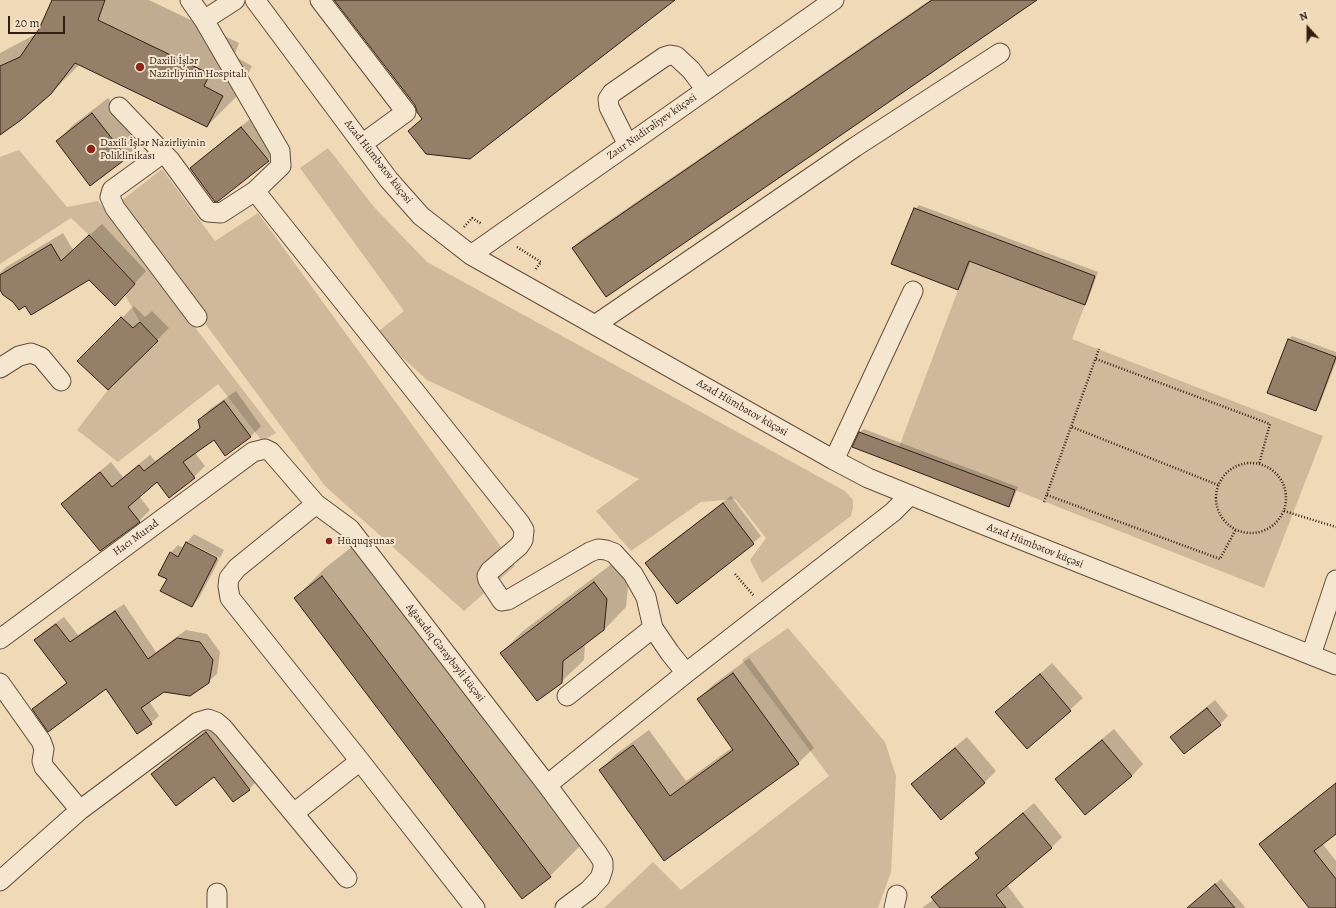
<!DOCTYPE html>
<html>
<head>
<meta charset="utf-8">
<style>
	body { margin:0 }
	#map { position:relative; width:1336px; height:908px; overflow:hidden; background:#f0d9b6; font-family:Alegreya,serif }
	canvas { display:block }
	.north { position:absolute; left:1288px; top:8px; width:40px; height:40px; -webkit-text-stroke:3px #f5e6d0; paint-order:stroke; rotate:339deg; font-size:11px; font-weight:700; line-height:16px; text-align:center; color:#321e14 }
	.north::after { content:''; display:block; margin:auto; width:14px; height:18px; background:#321e14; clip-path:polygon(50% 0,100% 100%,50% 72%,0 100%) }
	.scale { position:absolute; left:8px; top:16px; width:57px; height:18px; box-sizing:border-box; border:2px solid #321e14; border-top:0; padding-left:5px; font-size:12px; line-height:14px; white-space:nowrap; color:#321e14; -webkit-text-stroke:3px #f5e6d0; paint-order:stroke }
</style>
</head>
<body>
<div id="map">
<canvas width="1336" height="908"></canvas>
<div class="north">N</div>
<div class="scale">20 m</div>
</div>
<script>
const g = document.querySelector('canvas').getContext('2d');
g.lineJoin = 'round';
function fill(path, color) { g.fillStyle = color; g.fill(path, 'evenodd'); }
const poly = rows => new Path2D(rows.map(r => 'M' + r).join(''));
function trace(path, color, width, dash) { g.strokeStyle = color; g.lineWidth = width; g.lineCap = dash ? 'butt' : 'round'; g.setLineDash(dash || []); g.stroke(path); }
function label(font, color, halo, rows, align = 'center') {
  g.font = font + ' Alegreya,serif'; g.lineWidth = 4; g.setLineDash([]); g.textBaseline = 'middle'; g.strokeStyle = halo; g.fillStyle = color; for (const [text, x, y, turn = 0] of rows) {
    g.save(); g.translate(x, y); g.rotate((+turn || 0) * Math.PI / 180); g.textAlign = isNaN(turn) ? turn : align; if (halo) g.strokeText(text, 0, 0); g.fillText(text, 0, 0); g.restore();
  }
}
fill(poly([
	[328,148,374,207,427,262,845,491,853,500,853,508,851,516,762,583,750,560,766,538,735,499,701,502,631,551,596,511,639,479,427,380,376,333,404,311,300,168],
	[19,150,67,207,98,201,276,433,262,441,218,384,118,462,77,430,108,390,158,340,140,322,125,295,135,284,89,235,71,218,0,264,0,157],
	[162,169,215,241,258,213,515,566,464,611,325,486,117,204],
	[969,261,1085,305,1072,339,1323,436,1264,588,1015,490,899,447],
	[788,628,885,742,896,776,891,872,878,908,604,908,653,862,681,890,829,776,742,660]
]), '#d0b99a');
fill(poly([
	[53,0,149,0,239,43,234,56,252,66,237,96,207,126,80,64,51,93,0,133,0,53,38,33],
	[930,0,1036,0,573,248,581,240],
	[108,98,142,142,126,157,57,141,73,125],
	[254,116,280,148,268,160,217,201,191,168,203,157],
	[919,205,1098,272,1088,300,1085,304,971,261,961,285,958,288,915,209],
	[102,224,146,271,115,305,90,278,26,305,14,301,0,288,0,273,6,267,63,233,73,250],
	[134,306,145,317,152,311,169,328,108,389,78,361],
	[1292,336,1336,352,1336,362,1319,406,1315,410,1288,340],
	[236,391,261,426,250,437,214,439,195,453,205,466,194,477,170,496,158,481,139,496,150,510,139,521,100,550,63,504,73,493,111,462,123,477,150,455,155,461,201,427,199,420,210,409],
	[864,429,1018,487,1012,502,1009,506,860,432],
	[731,496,761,536,753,543,646,563,654,555],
	[194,534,224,550,220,558,188,542,188,544,219,560,199,598,192,606,168,579,170,553,178,545,184,548,187,542],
	[353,546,580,846,550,876,295,598,325,568],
	[617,560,629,577,626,607,604,630,585,644,584,660,561,682,501,653,523,631],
	[124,604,156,652,186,630,207,634,220,652,217,674,208,682,164,691,149,701,159,716,151,723,106,687,33,709,41,702,67,682,36,640,43,632,64,617,78,635],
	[749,658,814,748,798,763,665,859,600,770,616,754,649,730,686,781,733,747,698,699,714,684],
	[1052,663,1083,698,1027,748,997,712],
	[1215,700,1228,716,1220,724,1172,737,1179,729],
	[218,721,261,777,249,789,214,776,152,774,164,762],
	[1114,729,1143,764,1132,776,1057,779,1068,767],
	[967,737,996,771,984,783,913,784,924,773],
	[1336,783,1336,832,1322,843,1336,861,1336,908,1311,908,1260,844,1268,836],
	[1034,803,1062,837,1052,847,1007,885,1024,908,922,908,934,899,932,897,943,886,980,857,976,853,987,843],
	[1221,879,1245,907,1244,908,1187,908]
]), '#0003');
const building = poly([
	[52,0,105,0,98,20,210,74,204,86,223,96,207,127,75,63,51,94,21,120,0,135,0,66,20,57,39,29,52,0],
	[334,0,675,0,470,159,426,154,408,131,422,119,417,112,415,105,334,0],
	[932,0,1037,0,606,297,572,248,932,0],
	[92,113,127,158,90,186,56,141,92,113],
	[241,127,269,161,217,202,215,202,190,168,241,127],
	[914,208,1095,276,1085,305,969,261,958,290,891,264,914,208],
	[89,235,135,284,115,306,89,280,31,315,25,306,19,310,13,302,3,295,0,290,0,275,51,244,61,261,89,235],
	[121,317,133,328,140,322,158,341,108,390,77,361,121,317],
	[1288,339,1336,357,1316,411,1267,393,1288,339],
	[224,401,251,437,225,456,214,440,183,462,195,478,169,498,157,482,128,507,140,522,100,551,61,504,100,472,112,487,139,465,144,471,200,428,198,420,224,401],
	[859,432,1015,490,1009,507,852,447,859,432],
	[723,503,754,544,677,604,645,563,723,503],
	[186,542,217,558,192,607,160,591,167,579,158,575,170,552,178,557,186,542],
	[322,576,551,877,522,899,294,598,322,576],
	[594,582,607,599,604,630,563,661,562,683,537,701,500,653,594,582],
	[115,611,148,659,177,638,200,642,213,660,209,683,190,696,164,692,141,708,152,724,137,734,106,689,48,732,32,709,67,683,34,640,56,624,70,642,115,611],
	[733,673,799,764,664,861,599,770,633,745,670,796,733,750,697,699,733,673],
	[1040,674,1071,711,1027,749,995,712,1040,674],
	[1207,708,1221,725,1184,754,1170,737,1207,708],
	[206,732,250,790,233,802,214,777,176,806,151,774,206,732],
	[1102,740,1132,776,1085,815,1055,779,1102,740],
	[955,748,985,783,941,820,911,784,955,748],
	[1336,783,1336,834,1314,851,1336,879,1336,908,1309,908,1259,844,1336,783],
	[1023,813,1052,848,996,895,1006,908,940,908,931,897,979,858,975,853,1023,813],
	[1215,884,1235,908,1187,908,1215,884]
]);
fill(building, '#957f68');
trace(building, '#321e14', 1);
const minor = poly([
	[190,0,204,20,280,151,281,166,255,191,221,213,208,212,170,160,163,153,112,190,110,197,115,208,197,317],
	[255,0,389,180,421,216,471,255,834,460,868,478,979,523,1336,665],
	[320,0,406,112,362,144],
	[204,20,235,0],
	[119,107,163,153],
	[628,145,609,107,608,99,612,93,664,57,670,55,676,56,691,70,706,90],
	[255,191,520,523,524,530,523,540,519,546,490,571,487,576,488,580,502,601,508,600,590,552,598,549,606,550,614,553,633,574,646,597,653,628,670,653,686,673],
	[471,255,834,0],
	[595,325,855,147,1000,53],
	[0,368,19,356,31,353,41,357,61,381],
	[834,460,913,291],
	[316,504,237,568,229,578,228,586,230,598,360,761,475,908],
	[0,639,253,452,265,449,271,452,316,504,350,529,547,785,598,854,603,862,603,869,600,878,589,890,565,908],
	[1311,655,1336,580],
	[0,683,41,741,44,749,42,761,44,767,80,810],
	[567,696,653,628],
	[547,785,686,673,893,512,909,496],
	[294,813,360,761],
	[0,881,80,810,198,722,208,719,216,722,223,728,347,878],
	[217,908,217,893],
	[894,908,897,895]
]);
trace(minor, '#624d3c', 21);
trace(poly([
	[464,227,472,218,482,224],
	[517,247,541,262,535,270],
	[1096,359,1270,424,1259,464],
	[1072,427,1218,485],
	'1216 498a35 35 0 1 1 70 0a35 35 0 1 1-70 0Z',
	[1047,495,1220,559,1236,529],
	[1044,502,1099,349],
	[1284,511,1336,527],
	[735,574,754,596]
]), '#321e14', 2.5, [1, 2]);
trace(minor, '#f5e6d0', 19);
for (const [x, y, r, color] of [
	[140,67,5,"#8f2418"],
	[91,149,5,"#8f2418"],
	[329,541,4,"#8f2418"]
]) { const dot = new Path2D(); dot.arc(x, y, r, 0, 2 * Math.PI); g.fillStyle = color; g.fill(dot); trace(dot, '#f5e6d0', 1.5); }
label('11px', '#321e14', '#f5e6d0', [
	["Daxili İşlər",149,61],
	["Nazirliyinin Hospitalı",149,74],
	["Daxili İşlər Nazirliyinin",100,143],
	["Poliklinikası",100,156],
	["Hüquqşunas",337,541]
], 'left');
label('11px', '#321e14', '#f5e6d0', [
	["Zaur Nudirəliyev küçəsi",652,127,-35],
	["Azad Hümbətov küçəsi",378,162,52],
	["Azad Hümbətov küçəsi",742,408,30],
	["Hacı Murad",136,538,-36],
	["Azad Hümbətov küçəsi",1035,546,22],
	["Ağasadıq Gəraybəyli küçəsi",445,653,52]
]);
</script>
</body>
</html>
